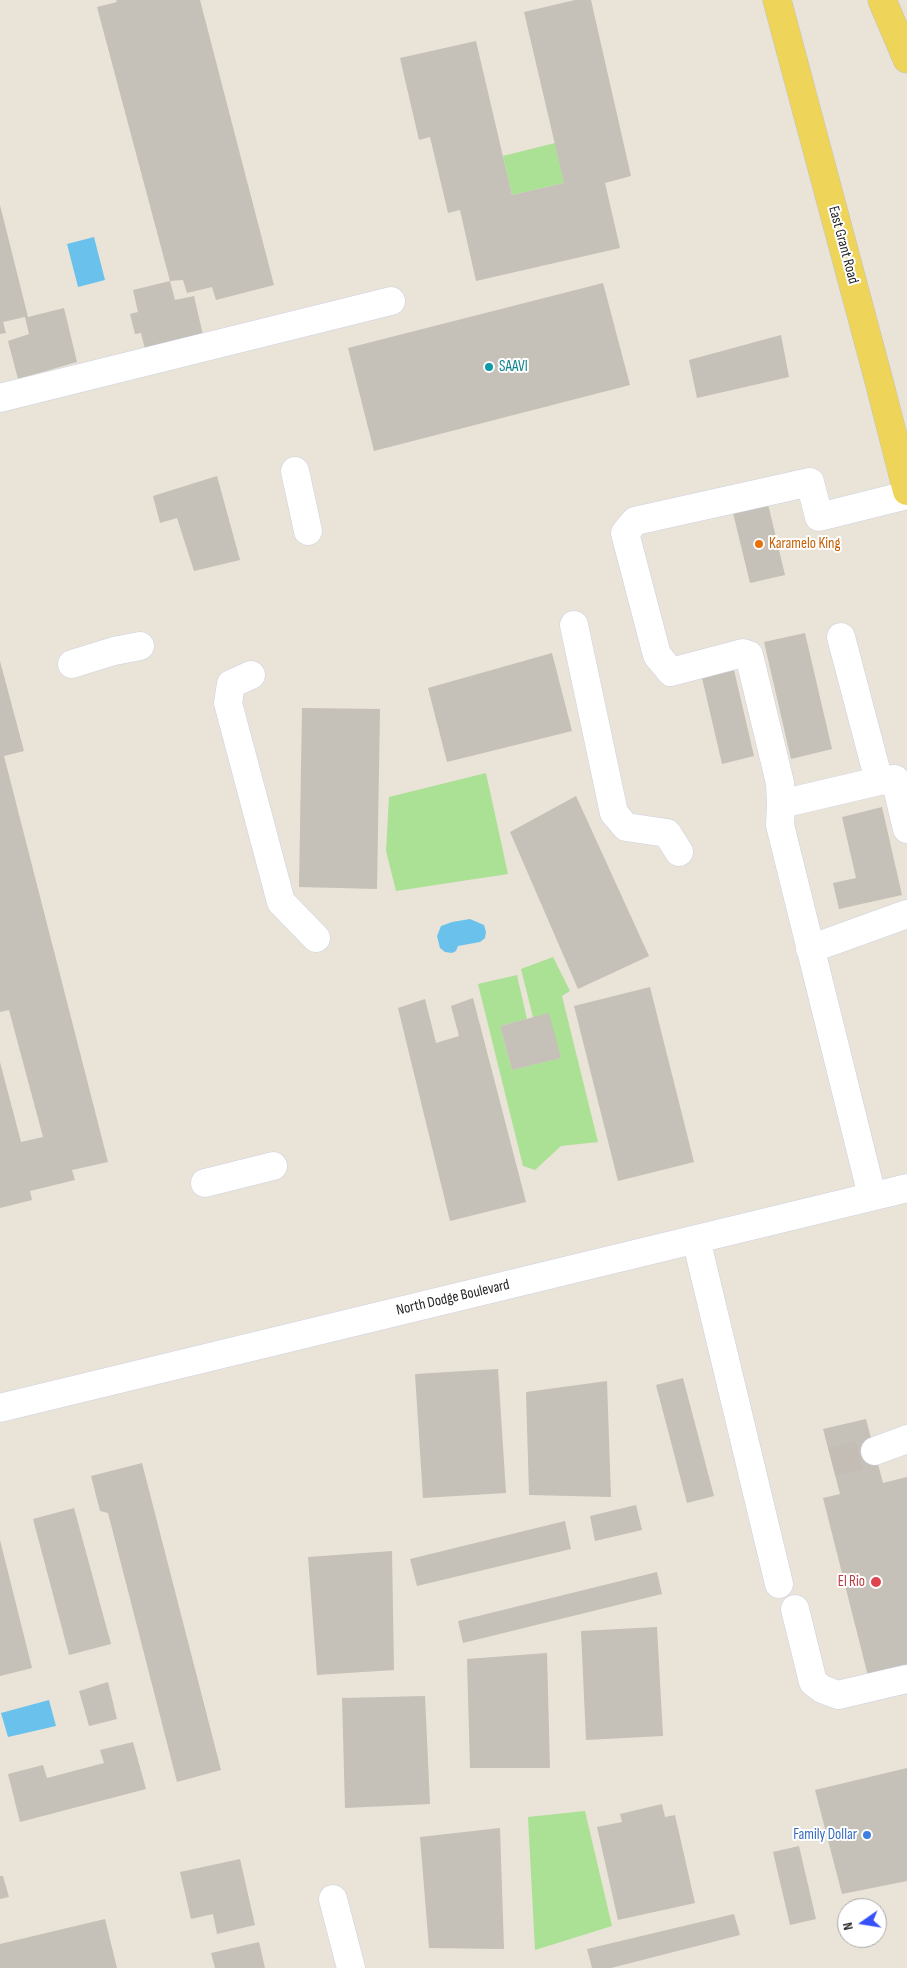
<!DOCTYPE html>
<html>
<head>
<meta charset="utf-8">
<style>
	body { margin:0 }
	#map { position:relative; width:907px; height:1968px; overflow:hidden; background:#eae3d8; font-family:"Sofia Sans Condensed",sans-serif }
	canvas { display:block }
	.north { position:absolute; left:837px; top:1898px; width:50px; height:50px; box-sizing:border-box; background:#fff; border:1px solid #a9a9a9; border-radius:50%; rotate:257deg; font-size:14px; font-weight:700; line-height:20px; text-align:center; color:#272727 }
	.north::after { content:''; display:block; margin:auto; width:18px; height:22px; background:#3750f7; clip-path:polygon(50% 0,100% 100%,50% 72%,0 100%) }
</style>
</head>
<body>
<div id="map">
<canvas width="907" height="1968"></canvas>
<div class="north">N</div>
</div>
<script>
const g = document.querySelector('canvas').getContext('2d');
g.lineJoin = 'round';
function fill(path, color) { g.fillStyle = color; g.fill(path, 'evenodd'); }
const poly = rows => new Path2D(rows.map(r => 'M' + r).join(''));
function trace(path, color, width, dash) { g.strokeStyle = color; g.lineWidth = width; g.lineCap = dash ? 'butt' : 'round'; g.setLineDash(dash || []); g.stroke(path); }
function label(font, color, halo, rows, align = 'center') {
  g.font = font + ' "Sofia Sans Condensed",sans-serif'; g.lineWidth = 4; g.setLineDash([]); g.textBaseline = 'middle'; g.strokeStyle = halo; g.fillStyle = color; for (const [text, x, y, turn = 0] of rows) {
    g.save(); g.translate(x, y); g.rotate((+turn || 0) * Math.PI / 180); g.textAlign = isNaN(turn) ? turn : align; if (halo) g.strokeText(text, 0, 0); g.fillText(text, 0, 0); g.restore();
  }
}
fill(poly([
	[555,143,564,183,512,195,503,156],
	[486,773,508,874,396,891,386,851,389,797],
	[553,957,570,991,562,996,598,1142,561,1146,535,1170,523,1166,478,984,517,975,527,1019,500,1026,512,1070,560,1058,533,1017,521,969],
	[585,1811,612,1926,535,1950,528,1817]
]), '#aae194');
fill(poly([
	[94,237,105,280,78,287,67,244],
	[470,919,484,925,486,932,485,938,480,942,458,946,456,951,452,953,445,952,440,948,437,936,441,926,452,922],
	[49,1700,56,1726,8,1737,1,1713]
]), '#6ac2ec');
fill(poly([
	[116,0,200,0,274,285,216,300,212,287,187,293,183,280,170,281,97,7,117,2],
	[575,0,591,0,631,176,605,183,620,248,476,281,460,210,448,213,430,137,419,140,400,58,476,41,512,195,564,183,524,12],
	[0,205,28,317,64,308,77,362,18,379,8,341,29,334,25,317,3,322,6,333,0,334],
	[170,281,175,300,194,296,203,335,145,349,141,333,135,334,130,314,138,312,133,290],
	[603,283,630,385,374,451,348,348],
	[781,335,789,377,697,398,689,360],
	[217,476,240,560,194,571,177,518,160,523,153,496],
	[768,504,785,575,750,583,733,513],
	[805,633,832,749,791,759,764,642],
	[552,653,572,731,447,762,428,688],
	[0,661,24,751,4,756,108,1162,72,1170,75,1180,30,1191,32,1200,0,1208,0,1062,21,1142,43,1137,9,1010,0,1012],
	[734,670,754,756,722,764,702,678],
	[302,708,380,709,377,889,299,887],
	[576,796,649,956,578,989,510,832],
	[882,807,902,895,839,909,833,883,856,878,842,817],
	[650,987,694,1162,618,1181,574,1006],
	[473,998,526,1202,450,1221,398,1008,425,999,436,1043,459,1036,451,1006],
	[549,1013,561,1058,512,1070,500,1026],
	[498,1369,506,1493,423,1498,415,1374],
	[683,1378,714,1496,687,1503,656,1385],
	[607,1381,611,1497,529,1495,526,1392],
	[866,1419,883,1483,907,1477,907,1666,868,1676,823,1498,840,1494,823,1429],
	[142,1463,221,1770,177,1782,108,1513,100,1511,91,1476],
	[636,1505,642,1530,595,1541,590,1516],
	[74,1508,111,1644,69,1655,33,1519],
	[565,1521,571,1549,417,1586,410,1559],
	[0,1540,32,1668,0,1676],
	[392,1551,394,1670,317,1675,308,1557],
	[657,1572,662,1594,463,1643,458,1621],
	[657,1627,663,1736,586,1740,581,1631],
	[547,1653,550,1768,470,1768,467,1659],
	[108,1682,117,1719,89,1726,79,1691],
	[425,1696,430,1804,345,1808,342,1698],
	[133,1742,146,1789,20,1822,8,1774,43,1765,47,1778,104,1763,100,1750],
	[907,1768,907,1881,842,1894,815,1790],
	[662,1804,665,1817,675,1815,695,1903,618,1920,597,1827,622,1822,620,1814],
	[500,1828,504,1949,429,1948,420,1837],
	[799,1846,816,1919,790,1925,773,1852],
	[240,1859,255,1925,217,1934,213,1914,191,1919,180,1872],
	[0,1876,3,1876,9,1897,0,1899],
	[734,1914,740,1935,611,1968,592,1968,587,1949],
	[105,1919,117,1968,0,1968,0,1944],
	[259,1942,265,1968,215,1968,211,1953]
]), '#c5c0b8');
trace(poly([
	[832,1462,875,1451]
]), '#c3bdb5', 28, [28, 14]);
const minor = poly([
	[0,398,391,301],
	[295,471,308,531],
	[574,625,614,813,626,827,667,833,679,852],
	[841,637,879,781],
	[72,664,114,651,140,646],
	[251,675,231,684,228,703,281,902,316,938],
	[781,804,780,783,749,655,743,653,671,672,657,655,625,533,635,521,810,482,819,517,907,495],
	[810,949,907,914],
	[205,1183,273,1166],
	[872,1196,780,825,781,804,879,781,895,779,907,829],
	[696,1239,779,1584],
	[0,1408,907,1188],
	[875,1451,907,1439],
	[795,1609,813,1682,822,1689,838,1695,907,1679],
	[333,1899,351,1968]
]);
const major = poly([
	[777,0,880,385,907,491],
	[882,0,907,59]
]);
trace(minor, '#cdd0e0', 29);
trace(major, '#c3c3c3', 29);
trace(minor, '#fff', 28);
trace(major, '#eed458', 28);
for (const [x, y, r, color] of [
	[489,367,5,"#0f9aa8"],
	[759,544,5,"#e8710a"],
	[876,1582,6,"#e0444e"],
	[867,1835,5,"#3f7fe0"]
]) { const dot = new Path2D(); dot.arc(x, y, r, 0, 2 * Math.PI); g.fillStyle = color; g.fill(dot); trace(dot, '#fff', 2); }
label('15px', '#272727', '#fff', [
	["East Grant Road",843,245,75],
	["North Dodge Boulevard",453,1298,-13]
]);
label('15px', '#0d838f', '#fff', [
	["SAAVI",499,367]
], 'left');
label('15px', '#c56008', '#fff', [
	["Karamelo King",769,544]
], 'left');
label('15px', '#be3a42', '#fff', [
	["El Rio",865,1582]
], 'right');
label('15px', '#366cbe', '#fff', [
	["Family Dollar",857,1835]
], 'right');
</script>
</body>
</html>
